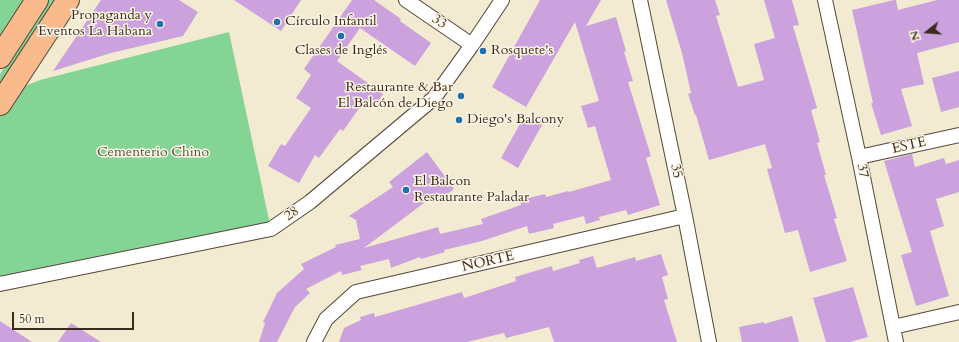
<!DOCTYPE html>
<html>
<head>
<meta charset="utf-8">
<style>
	body { margin:0 }
	#map { position:relative; width:959px; height:342px; overflow:hidden; background:#f2ebd1; font-family:Cardo,serif }
	canvas { display:block }
	.north { position:absolute; left:907px; top:12px; width:40px; height:40px; -webkit-text-stroke:3px #fcf5e5; paint-order:stroke; rotate:253deg; font-size:11px; font-weight:700; line-height:16px; text-align:center; color:#3b2a1e }
	.north::after { content:''; display:block; margin:auto; width:14px; height:18px; background:#3b2a1e; clip-path:polygon(50% 0,100% 100%,50% 72%,0 100%) }
	.scale { position:absolute; left:12px; top:312px; width:122px; height:18px; box-sizing:border-box; border:2px solid #3b2a1e; border-top:0; padding-left:5px; font-size:12px; line-height:14px; white-space:nowrap; color:#3b2a1e; -webkit-text-stroke:3px #fcf5e5; paint-order:stroke }
</style>
</head>
<body>
<div id="map">
<canvas width="959" height="342"></canvas>
<div class="north">N</div>
<div class="scale">50 m</div>
</div>
<script>
const g = document.querySelector('canvas').getContext('2d');
g.lineJoin = 'round';
function fill(path, color) { g.fillStyle = color; g.fill(path, 'evenodd'); }
const poly = rows => new Path2D(rows.map(r => 'M' + r).join(''));
function trace(path, color, width, dash) { g.strokeStyle = color; g.lineWidth = width; g.lineCap = dash ? 'butt' : 'round'; g.setLineDash(dash || []); g.stroke(path); }
function label(font, color, halo, rows, align = 'center') {
  g.font = font + ' Cardo,serif'; g.lineWidth = 3; g.setLineDash([]); g.textBaseline = 'middle'; g.strokeStyle = halo; g.fillStyle = color; for (const [text, x, y, turn = 0] of rows) {
    g.save(); g.translate(x, y); g.rotate((+turn || 0) * Math.PI / 180); g.textAlign = isNaN(turn) ? turn : align; if (halo) g.strokeText(text, 0, 0); g.fillText(text, 0, 0); g.restore();
  }
}
fill(poly([
	[0,0,37,0,0,57],
	[49,0,55,0,0,84,0,74],
	[229,32,271,229,0,282,0,104,8,93,40,80]
]), '#83d495');
fill(poly([
	[101,0,179,0,198,12,183,36,111,53,53,71],
	[234,0,301,0,281,31],
	[352,0,374,0,401,19,400,21,431,43,415,66,360,28,337,61,383,94,374,107,365,100,343,131,340,129,319,158,315,155,299,183,268,166,281,144,285,146,311,108,296,98,311,75,304,69],
	[540,0,601,0,586,26,616,17,626,51,624,52,633,81,628,82,651,156,646,158,660,205,628,215,626,210,599,217,600,220,586,224,584,216,553,224,554,228,529,234,527,226,482,241,444,250,445,252,421,259,420,257,391,268,389,259,360,266,362,270,342,275,341,271,306,289,310,293,295,307,277,342,259,342,265,323,263,322,277,293,304,269,301,264,336,247,335,245,360,239,356,220,349,216,393,187,389,182,427,152,454,189,440,200,436,194,364,248,438,227,440,234,483,224,481,219,521,205,520,200,545,194,546,197,568,191,569,192,611,180,595,126,588,128,581,106,599,101,575,22,526,107,492,87],
	[666,0,715,0,720,15,716,16,738,87,764,80,754,44,775,38,764,0,792,0,799,25,793,26,817,108,811,110,820,142,817,143,826,175,824,175,837,218,834,219,847,261,810,272,798,230,785,233,767,169,772,168,765,144,709,160,696,115,695,115,688,94,691,93,682,53],
	[894,0,896,0,898,10,937,0,959,0,959,42,917,53,924,84,901,89,912,126,881,135,871,103,873,103,852,10],
	[959,71,959,107,941,112,932,78],
	[525,115,542,125,518,168,501,158],
	[912,154,915,167,944,158,946,164,959,160,959,192,936,199,944,226,930,231,949,296,916,306,901,255,912,252,884,161],
	[661,254,668,275,662,277,668,299,664,300,677,342,554,342,549,327,506,338,504,333,467,342,339,342,344,328,361,320,360,317,374,313,375,317,462,292,464,298,516,281,515,277,552,266,553,271,580,263,579,260,593,256,597,268,635,257,636,261],
	[853,287,868,337,850,342,826,342,813,298],
	[792,316,799,342,742,342,739,327,764,322,764,324],
	[0,321,32,342,0,342],
	[71,323,101,342,58,342]
]), '#cba2dd');
const minor = poly([
	[406,0,472,45],
	[640,0,685,216,709,342],
	[825,0,859,157,896,342],
	[859,157,959,135],
	[0,284,271,229,310,202,434,98,472,45,502,0],
	[893,327,959,312],
	[314,342,326,319,356,292,685,216]
]);
const primary = poly([
	[0,57,37,0],
	[0,104,68,0]
]);
trace(minor, '#564739', 16);
trace(primary, '#564739', 24);
trace(minor, '#fff', 14);
trace(primary, '#fabb8c', 22);
for (const [x, y, r, color] of [
	[277,22,4,"#1f6fb2"],
	[160,24,4,"#1f6fb2"],
	[341,36,4,"#1f6fb2"],
	[483,51,4,"#1f6fb2"],
	[461,96,4,"#1f6fb2"],
	[459,120,4,"#1f6fb2"],
	[406,190,4,"#1f6fb2"]
]) { const dot = new Path2D(); dot.arc(x, y, r, 0, 2 * Math.PI); g.fillStyle = color; g.fill(dot); trace(dot, '#fcf5e5', 1.5); }
label('14px', '#3b2a1e', '#fcf5e5', [
	["Propaganda y",152,16,"right"],
	["Eventos La Habana",152,32,"right"],
	["Círculo Infantil",285,22],
	["Clases de Inglés",341,51,"center"],
	["Rosquete's",491,51],
	["Restaurante & Bar",453,88,"right"],
	["El Balcón de Diego",453,104,"right"],
	["Diego's Balcony",467,120],
	["El Balcon",414,182],
	["Restaurante Paladar",414,198]
], 'left');
label('14px', '#3b2a1e', '#fcf5e5', [
	["33",439,22,34],
	["ESTE",909,146,-13],
	["35",676,171,78],
	["37",862,171,79],
	["28",292,214,-35],
	["NORTE",488,262,-13]
]);
label('14px', '#4d543c', '#fcf5e5', [
	["Cementerio Chino",153,153]
]);
</script>
</body>
</html>
